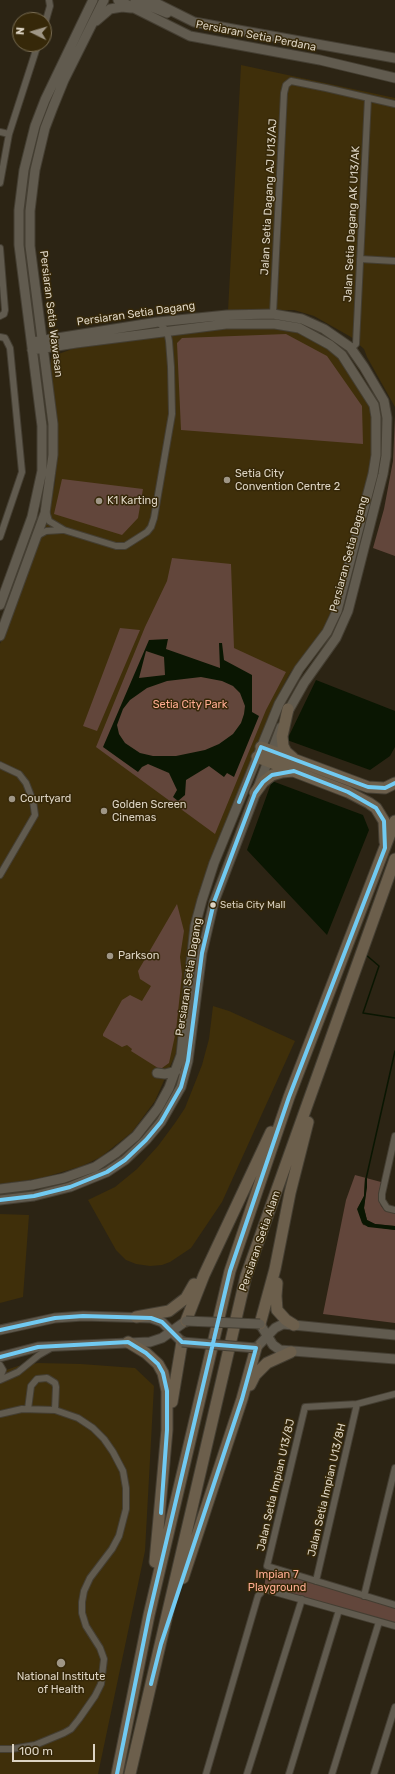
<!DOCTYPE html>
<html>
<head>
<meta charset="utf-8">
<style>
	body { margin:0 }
	#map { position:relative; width:395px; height:1774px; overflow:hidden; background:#2c2414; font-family:Rubik,sans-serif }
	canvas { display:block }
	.north { position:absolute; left:12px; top:12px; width:40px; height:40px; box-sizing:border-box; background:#362809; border:1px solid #796d53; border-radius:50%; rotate:275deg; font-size:11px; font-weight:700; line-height:16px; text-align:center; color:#ddd4c3 }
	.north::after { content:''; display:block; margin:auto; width:14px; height:18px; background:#9f9686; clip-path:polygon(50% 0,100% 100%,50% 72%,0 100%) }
	.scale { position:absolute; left:12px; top:1744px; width:83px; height:18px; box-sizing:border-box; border:2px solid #ddd4c3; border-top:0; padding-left:5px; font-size:12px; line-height:14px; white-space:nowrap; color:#ddd4c3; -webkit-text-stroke:3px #362809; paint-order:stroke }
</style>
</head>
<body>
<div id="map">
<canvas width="395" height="1774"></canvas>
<div class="north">N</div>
<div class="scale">100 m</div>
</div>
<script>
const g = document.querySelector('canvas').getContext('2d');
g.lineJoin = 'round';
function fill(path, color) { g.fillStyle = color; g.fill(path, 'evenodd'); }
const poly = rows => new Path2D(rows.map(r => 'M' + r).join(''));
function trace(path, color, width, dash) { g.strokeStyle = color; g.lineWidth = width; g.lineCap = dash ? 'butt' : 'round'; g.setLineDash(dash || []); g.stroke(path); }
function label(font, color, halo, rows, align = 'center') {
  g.font = font + ' Rubik,sans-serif'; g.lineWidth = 3; g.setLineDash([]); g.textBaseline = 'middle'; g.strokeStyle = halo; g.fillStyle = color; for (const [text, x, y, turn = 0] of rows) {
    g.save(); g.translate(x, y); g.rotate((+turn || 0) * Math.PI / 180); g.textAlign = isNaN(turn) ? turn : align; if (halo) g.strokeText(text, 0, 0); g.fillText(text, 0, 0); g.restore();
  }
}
fill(poly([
	[241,65,395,98,395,407,367,357,364,349,351,337,314,316,294,310,228,311],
	[228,327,275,329,298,332,329,349,339,356,369,406,372,418,372,456,370,473,332,609,323,629,290,673,275,701,207,870,195,906,188,943,176,1053,155,1101,132,1132,101,1157,82,1166,42,1178,0,1184,0,644,45,524,55,483,57,447,50,370,51,359,53,356,75,348],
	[213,1006,229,1011,295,1041,222,1202,191,1248,170,1262,162,1265,150,1266,136,1264,126,1260,116,1250,88,1200,115,1187,137,1169,158,1146,175,1123,185,1108,202,1065,209,1039],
	[0,1214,29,1215,23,1297,0,1303],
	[38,1363,81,1364,135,1368,154,1386,145,1551,98,1774,0,1774,0,1372,18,1366]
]), '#3f2f0a');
fill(poly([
	[286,334,327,356,362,406,363,444,181,430,177,343,182,338],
	[395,416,395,556,373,548,384,509,393,461],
	[62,479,143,489,138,518,122,535,54,514],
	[172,558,231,564,234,648,286,672,266,710,215,834,96,747,145,627,167,581],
	[120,628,140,630,97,731,83,726],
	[177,904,184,931,180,957,182,974,176,1031,169,1063,162,1068,158,1068,131,1051,132,1049,127,1045,122,1047,103,1036,103,1034,122,1000,130,995,142,1001,151,986,140,979,138,971],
	[355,1175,381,1182,378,1197,381,1206,385,1211,395,1212,395,1226,375,1224,367,1220,364,1208,367,1184,365,1179,364,1196,358,1208,363,1225,395,1230,395,1323,323,1314,346,1200],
	[267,1566,395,1605,395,1626,264,1589]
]), '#62463b');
fill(poly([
	[168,639,166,649,220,668,219,643,222,643,224,660,252,675,252,712,259,716,234,777,227,773,224,777,209,766,186,780,185,795,178,801,173,797,177,790,169,773,148,764,142,767,138,772,103,747,149,640],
	[146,651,164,657,165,675,139,678],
	[201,677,222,681,233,686,240,693,245,706,244,714,241,723,233,734,219,744,205,750,176,756,153,756,140,753,125,743,119,734,117,725,123,709,130,700,147,688,167,681],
	[316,680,395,711,395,747,390,756,370,770,287,740],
	[272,781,363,815,369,830,327,935,247,850],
	[365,1178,367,1179,367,1187,364,1208,367,1220,375,1224,395,1226,395,1230,368,1227,362,1223,357,1209,364,1196]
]), '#0a1602');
trace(poly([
	[365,954,379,966,363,1013,395,1018],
	[366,1179,395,1051]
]), '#0a1602', 1.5);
const street = poly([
	[44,27,50,6,49,0],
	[0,132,9,134,0,183],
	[9,134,38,44],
	[0,248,5,310,4,314,0,316],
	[360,259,395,261],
	[273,314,284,93,286,85,291,81,326,88,395,104],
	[0,337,5,338,10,348,22,472,0,537],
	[351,349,356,344,368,98],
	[46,511,49,521,64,530,116,546,125,546,147,532,151,527,154,518,172,414,171,367,169,341,167,331,158,322],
	[37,536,46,531,62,530],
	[0,765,19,774,26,783,33,801,35,815,0,875],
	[395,1136,382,1194,382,1200,387,1208,395,1210],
	[0,1365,3,1370,0,1377],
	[0,1380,18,1372,39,1355,53,1347],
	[395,1394,357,1404,305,1407,267,1566,395,1605],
	[28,1409,31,1386,37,1379,47,1378,55,1383,56,1387,55,1410],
	[0,1414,22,1409,55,1410,78,1418,93,1428,104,1439,113,1452,123,1471,126,1488,126,1509,119,1536,112,1549,90,1578,84,1591,82,1602,82,1613,86,1626,100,1648,104,1659,101,1684,95,1696,79,1719,71,1729,64,1733,35,1745,12,1749,0,1749],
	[316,1581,357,1404],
	[364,1596,395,1468],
	[206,1774,258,1596,264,1589,395,1626],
	[247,1774,302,1599],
	[289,1774,339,1610],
	[332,1774,379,1622],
	[374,1774,395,1707]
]);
const secondary = poly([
	[118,0,190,36,320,60,395,78],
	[135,0,167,13],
	[150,0,194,22,395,58],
	[96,21,110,9,122,7,131,8],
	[32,342,158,322,227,315,273,314,302,319,324,329,350,347,364,367,384,401,387,418,386,456,383,474,348,611,336,638,304,683,286,715],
	[0,605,32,517,42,471,42,426,19,245,19,210,24,170,35,126,45,100,93,0],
	[0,636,45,513,53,455,53,424,30,246,30,211,35,170,45,128,53,107,64,80,104,0],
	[157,1073,165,1074,176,1071],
	[0,1189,32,1185,64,1178,95,1167,116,1153,136,1136,158,1108,169,1088,181,1055,195,926,202,900,214,863,279,704,299,669,327,632,337,611,373,474,376,455,376,417,374,405,342,355,330,345,299,328,275,324,226,324,76,343,32,350],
	[0,1200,34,1196,70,1187,107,1172,125,1160,146,1140,161,1122,181,1087,188,1061,202,953,214,902,281,727],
	[260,1324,273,1345,280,1350,395,1359],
	[0,1330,55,1318,83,1316,151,1318,162,1322,182,1342],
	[256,1348,275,1328,283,1324,395,1335],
	[0,1357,38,1347,150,1342,162,1338,186,1321]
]);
const highway = poly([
	[288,709,282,736,283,746,286,752,293,758],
	[261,747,368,787,385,788,395,783],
	[257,757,348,792,369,803,376,808,384,821,385,842],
	[255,793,263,782,272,775,282,772,293,771],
	[277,1283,276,1296,277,1310,286,1320,294,1325],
	[136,1317,169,1311,186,1298,194,1284],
	[186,1321,204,1275,271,1132],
	[260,1324,275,1269,290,1193,308,1122],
	[128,1342,146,1353,158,1364,163,1373,167,1391,167,1430,155,1562],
	[250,1385,255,1375,267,1363,291,1352],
	[172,1402,182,1342],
	[183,1578,242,1399,256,1348],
	[117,1774,149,1615,230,1271,289,1097,395,821],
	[130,1774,246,1276,395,859]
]);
trace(street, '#443e32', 8);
trace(secondary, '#443e32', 11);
trace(highway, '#443e32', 13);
trace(street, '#615b4f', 6);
trace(secondary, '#615b4f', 9);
trace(highway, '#6c5f4c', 11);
const secondaryBridge = poly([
	[186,1321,260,1324],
	[182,1342,256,1348]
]);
trace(secondaryBridge, '#443e32', 11, []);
trace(secondaryBridge, '#615b4f', 9);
trace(poly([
	[239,802,261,747,368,787,385,788,395,783],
	[0,1200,34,1196,70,1187,107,1172,125,1160,146,1140,161,1122,181,1087,188,1061,202,953,214,902,255,793,263,782,272,775,294,771,348,792,376,808,384,821,385,848,289,1097,230,1271,149,1615,117,1774],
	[0,1330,55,1318,83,1316,151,1318,162,1322,182,1342,256,1348,242,1399,161,1644,151,1684],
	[0,1357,38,1347,128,1342,146,1353,158,1364,163,1373,167,1391,167,1430,161,1513]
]), '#71caf2', 4);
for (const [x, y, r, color] of [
	[227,480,4,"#9f9686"],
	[99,501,4,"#9f9686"],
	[12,799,4,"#9f9686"],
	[104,811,4,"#9f9686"],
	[213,905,3.5,"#ddd4c3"],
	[110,956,4,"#9f9686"],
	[61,1663,5,"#9f9686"]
]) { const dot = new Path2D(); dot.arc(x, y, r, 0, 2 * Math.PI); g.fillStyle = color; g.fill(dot); trace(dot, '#362809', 1.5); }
label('10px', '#ddd4c3', '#362809', [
	["Setia City Mall",220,905]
], 'left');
label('11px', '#ddd4c3', '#362809', [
	["Persiaran Setia Perdana",256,36,11],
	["Jalan Setia Dagang AJ U13/AJ",269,197,-87],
	["Jalan Setia Dagang AK U13/AK",352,224,-87],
	["Persiaran Setia Wawasan",51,314,83],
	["Persiaran Setia Dagang",136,314,-8],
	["Persiaran Setia Dagang",349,554,-75],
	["Persiaran Setia Dagang",189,977,-81],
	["Persiaran Setia Alam",260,1241,-71],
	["Jalan Setia Impian U13/8J",276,1485,-77],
	["Jalan Setia Impian U13/8H",327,1490,-77]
]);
label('11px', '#ddd4c3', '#362809', [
	["Setia City",235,474],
	["Convention Centre 2",235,487],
	["K1 Karting",107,501],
	["Courtyard",20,799],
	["Golden Screen",112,805],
	["Cinemas",112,818],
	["Parkson",118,956],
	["National Institute",61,1677,"center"],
	["of Health",61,1690,"center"]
], 'left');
label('11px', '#ffac92', '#362809', [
	["Setia City Park",190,705],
	["Impian 7",277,1575],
	["Playground",277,1588]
]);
</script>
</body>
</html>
